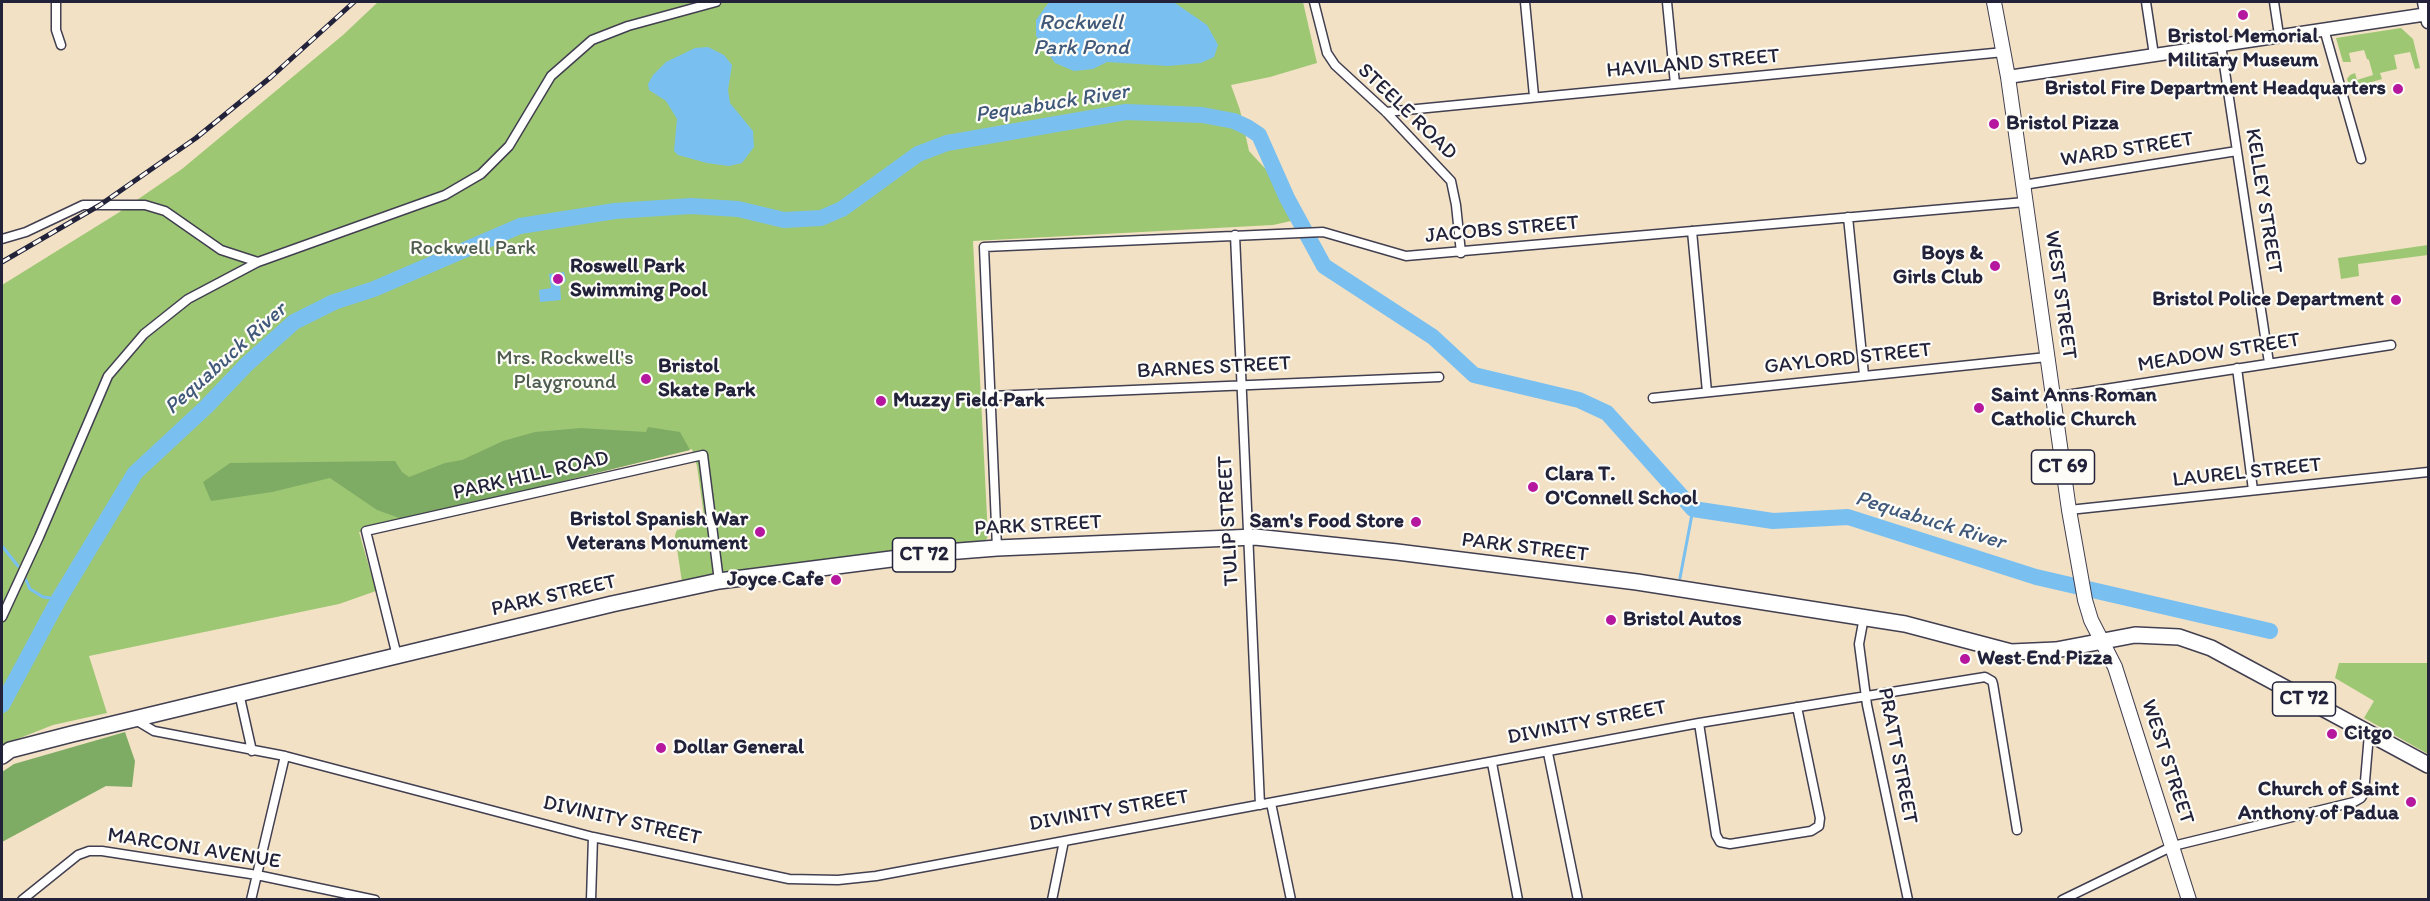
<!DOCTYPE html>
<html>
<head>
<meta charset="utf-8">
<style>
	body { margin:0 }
	#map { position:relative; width:2430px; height:901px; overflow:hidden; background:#f3e1c5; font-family:Itim,sans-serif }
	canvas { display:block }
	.frame { position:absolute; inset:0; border:3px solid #22223b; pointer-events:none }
</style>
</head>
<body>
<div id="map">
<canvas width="2430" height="901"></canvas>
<div class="frame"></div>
</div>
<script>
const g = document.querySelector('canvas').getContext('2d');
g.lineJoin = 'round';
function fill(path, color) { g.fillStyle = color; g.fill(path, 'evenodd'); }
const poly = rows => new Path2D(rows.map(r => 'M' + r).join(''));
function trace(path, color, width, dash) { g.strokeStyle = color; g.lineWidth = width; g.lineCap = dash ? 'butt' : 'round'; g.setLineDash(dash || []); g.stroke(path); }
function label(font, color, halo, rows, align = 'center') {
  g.font = font + ' Itim,sans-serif'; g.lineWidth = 4.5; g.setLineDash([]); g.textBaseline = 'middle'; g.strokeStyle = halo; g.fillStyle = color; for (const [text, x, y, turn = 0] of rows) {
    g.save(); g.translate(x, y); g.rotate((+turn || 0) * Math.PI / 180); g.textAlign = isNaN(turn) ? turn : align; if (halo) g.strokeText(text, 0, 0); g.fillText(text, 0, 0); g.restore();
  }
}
fill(poly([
	[378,2,1303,2,1317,63,1270,77,1231,85,1240,110,1249,151,1285,190,1291,221,1273,225,973,241,988,536,985,542,682,582,675,535,677,530,705,523,697,466,692,449,359,532,376,591,339,604,89,656,107,713,53,725,2,745,2,285,118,213,182,169,343,35],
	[2401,28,2413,39,2420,68,2415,69,2410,52,2394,55,2397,69,2380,73,2382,79,2355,87,2349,85,2347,79,2350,75,2355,73,2357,80,2373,75,2369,60,2367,59,2364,50,2349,53,2351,62,2343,62,2336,38],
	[2428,245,2428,255,2358,264,2359,276,2341,279,2338,258],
	[2339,663,2428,663,2428,754,2364,718,2374,701,2335,678]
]), '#9dc773');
fill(poly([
	[648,427,680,432,690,450,405,520,377,510,330,478,272,492,211,501,203,482,230,463,395,461,402,472,409,477,445,463,462,460,503,441,535,432,581,428,646,432],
	[125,732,135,761,132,787,106,786,2,842,2,772,14,764]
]), '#7eac65');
fill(poly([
	[1049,2,1175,3,1207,25,1218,45,1214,57,1201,63,1168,66,1107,62,1093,69,1074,71,1055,63,1036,36,1036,20],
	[708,47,724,55,732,65,728,90,730,103,753,131,754,147,742,163,729,166,707,163,678,155,674,151,677,119,666,101,649,90,648,84,653,75,666,62,695,48],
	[564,272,566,281,560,283,561,300,540,302,539,290,551,288,549,274]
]), '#79c0f1');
trace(poly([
	[2,546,18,566],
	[1680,578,1693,509],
	[26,580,30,589,43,597,59,599]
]), '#79c0f1', 3);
trace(poly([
	[2,705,59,599,135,473,206,407,247,364,294,322,334,302,374,289,520,226,615,211,691,206,738,209,784,220,821,218,842,209,918,154,947,143,1126,112,1202,115,1234,121,1247,127,1259,135,1287,198,1324,266,1433,337,1474,375,1579,400,1607,413,1693,509,1773,521,1848,517,2036,577,2270,631]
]), '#79c0f1', 16);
const street = poly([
	[56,2,56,30,61,45],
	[1314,2,1327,53,1335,65,1386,112,1451,181,1456,205,1461,253],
	[1525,2,1534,96],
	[1667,2,1675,84],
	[2146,2,2154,55],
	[2274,2,2279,35],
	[2324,29,2361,159],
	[2221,45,2269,363],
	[1386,112,2004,52],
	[2023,185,2237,151],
	[1848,217,1864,375],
	[1692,231,1707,392],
	[1235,235,1260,805],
	[2,239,26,232,83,205,145,205,165,211,221,250,258,262],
	[2237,368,2253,490],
	[991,396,1439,377],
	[2053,397,2391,345],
	[1653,398,2047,357],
	[2069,510,2428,472],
	[997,548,984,247,1323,232,1406,256,2025,202],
	[2,617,39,537,108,376,144,334,188,299,258,262,445,195,481,174,509,146,551,76,592,40,628,26,716,2],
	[1864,617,1859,644,1867,705,1908,900],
	[397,656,366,531,703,455,719,581],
	[239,693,252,751],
	[134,719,154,731,285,756,593,837,789,879,838,880,876,876,1699,723,1985,677,1992,681,1993,684,2017,830],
	[1699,723,1716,835,1720,842,1730,844,1811,831,1819,826,1820,818,1797,707],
	[1548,753,1578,900],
	[1492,763,1518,900],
	[1271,803,1291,900],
	[22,900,78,855,89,851,102,851,257,875,375,900],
	[251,900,285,756],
	[591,900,593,837],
	[1052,900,1064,841],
	[2062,900,2173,846,2354,802,2361,798,2364,793,2369,734]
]);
const secondary = poly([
	[2424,2,2428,22],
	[2008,77,2428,14]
]);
const primary = poly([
	[1994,2,2008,77,2069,510,2085,600,2091,620,2115,667,2189,900]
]);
const highway = poly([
	[2,756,10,750,72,734,612,604,719,581,946,552,997,548,1255,537,1397,552,1637,582,1905,624,2011,652,2056,650,2135,635,2179,637,2211,648,2428,765]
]);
trace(street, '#413f50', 11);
trace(secondary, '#413f50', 15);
trace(primary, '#413f50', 16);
trace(highway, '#413f50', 18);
trace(street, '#fff', 8);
trace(secondary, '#fff', 12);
trace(primary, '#fff', 14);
trace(highway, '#fff', 15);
const rail = poly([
	[2,262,100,205,196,138,271,77,354,2]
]);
trace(rail, '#22223b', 5);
trace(rail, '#fdfcf7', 3, [9]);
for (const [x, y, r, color] of [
	[2243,15,6,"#b5179e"],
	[2398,89,6,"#b5179e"],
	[1994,124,6,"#b5179e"],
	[1995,266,6,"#b5179e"],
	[558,279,6,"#b5179e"],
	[2396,300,6,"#b5179e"],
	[646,379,6,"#b5179e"],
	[881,401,6,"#b5179e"],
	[1979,408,6,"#b5179e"],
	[1533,487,6,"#b5179e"],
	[1416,522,6,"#b5179e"],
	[760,532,6,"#b5179e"],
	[836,580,6,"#b5179e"],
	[1611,620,6,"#b5179e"],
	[1965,659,6,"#b5179e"],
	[2332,734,6,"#b5179e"],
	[661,748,6,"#b5179e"],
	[2411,802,6,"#b5179e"]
]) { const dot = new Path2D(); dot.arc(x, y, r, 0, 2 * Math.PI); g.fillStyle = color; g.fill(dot); trace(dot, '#fdfcf7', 2); }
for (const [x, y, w] of [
	[2063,467,63],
	[924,555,63],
	[2304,699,63]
]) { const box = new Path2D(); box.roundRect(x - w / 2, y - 17, w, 34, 4.5); g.fillStyle = '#fdfcf7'; g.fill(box); trace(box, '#22223b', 1.5); }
label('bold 20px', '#22223b', null, [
	["CT 69",2063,467],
	["CT 72",924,555],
	["CT 72",2304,699]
]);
label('bold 21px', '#22223b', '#fdfcf7', [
	["Bristol Memorial",2243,37,"center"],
	["Military Museum",2243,61,"center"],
	["Bristol Fire Department Headquarters",2386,89,"right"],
	["Bristol Pizza",2006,124],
	["Boys &",1983,254,"right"],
	["Girls Club",1983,278,"right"],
	["Roswell Park",570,267],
	["Swimming Pool",570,291],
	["Bristol Police Department",2384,300,"right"],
	["Bristol",658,367],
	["Skate Park",658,391],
	["Saint Anns Roman",1991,396],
	["Catholic Church",1991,420],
	["Muzzy Field Park",893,401],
	["Clara T.",1545,475],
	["O'Connell School",1545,499],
	["Bristol Spanish War",748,520,"right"],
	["Veterans Monument",748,544,"right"],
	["Sam's Food Store",1404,522,"right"],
	["Joyce Cafe",824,580,"right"],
	["Bristol Autos",1623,620],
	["West End Pizza",1977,659],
	["Citgo",2344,734],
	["Dollar General",673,748],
	["Church of Saint",2399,790,"right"],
	["Anthony of Padua",2399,814,"right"]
], 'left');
label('21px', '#22223b', '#fdfcf7', [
	["HAVILAND STREET",1693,64,-5],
	["STEELE ROAD",1407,112,44],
	["WARD STREET",2127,150,-9],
	["KELLEY STREET",2263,201,81],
	["JACOBS STREET",1502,230,-5],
	["WEST STREET",2060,295,82],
	["MEADOW STREET",2219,353,-9],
	["GAYLORD STREET",1848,359,-6],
	["BARNES STREET",1214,368,-3],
	["LAUREL STREET",2247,473,-6],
	["PARK HILL ROAD",531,476,-13],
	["TULIP STREET",1229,521,-93],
	["PARK STREET",1038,526,-3],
	["PARK STREET",1525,548,7],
	["PARK STREET",554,596,-13],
	["DIVINITY STREET",1587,723,-11],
	["PRATT STREET",1897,756,79],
	["WEST STREET",2167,762,72],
	["DIVINITY STREET",1109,811,-10],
	["DIVINITY STREET",622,821,13],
	["MARCONI AVENUE",194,849,9]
]);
label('21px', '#4d5c4f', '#fdfcf7', [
	["Rockwell Park",473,249],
	["Mrs. Rockwell's",565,359],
	["Playground",565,383]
]);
label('italic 22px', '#40597b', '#fdfcf7', [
	["Rockwell",1081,23],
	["Park Pond",1081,48],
	["Pequabuck River",1052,104,-9],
	["Pequabuck River",226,359,-42],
	["Pequabuck River",1930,521,17]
]);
</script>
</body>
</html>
